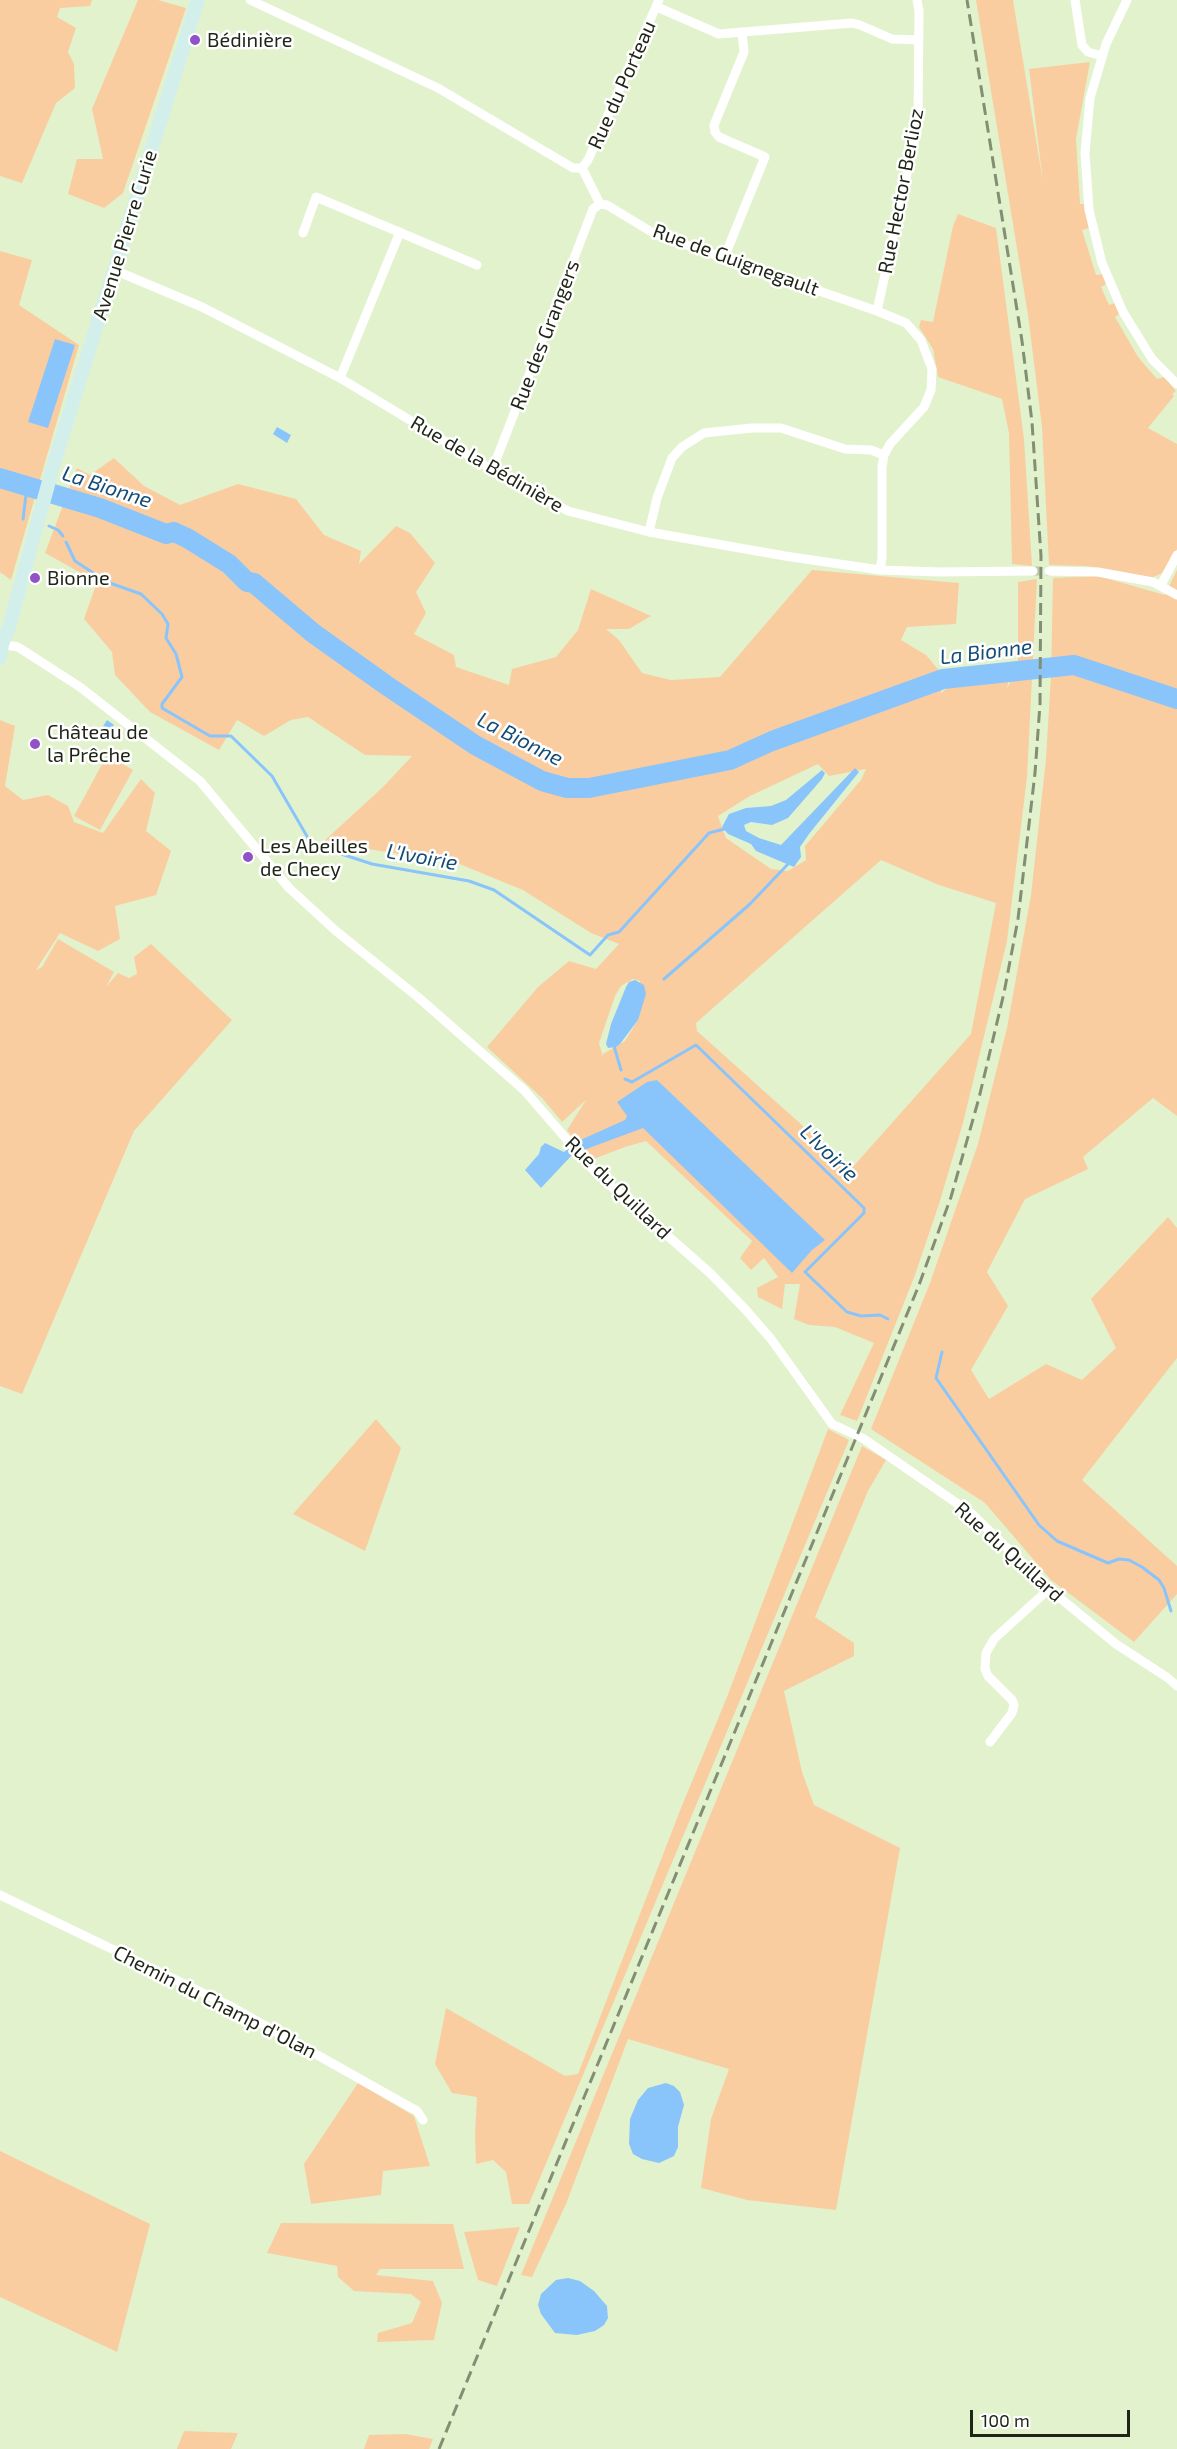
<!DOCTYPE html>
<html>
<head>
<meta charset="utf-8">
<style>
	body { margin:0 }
	#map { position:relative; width:1177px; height:2449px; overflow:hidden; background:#e2f2cd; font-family:"Exo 2",sans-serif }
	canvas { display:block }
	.scale { position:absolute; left:970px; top:2410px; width:160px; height:27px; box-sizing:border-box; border:3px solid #1e2416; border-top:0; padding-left:8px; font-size:18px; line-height:21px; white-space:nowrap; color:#1e2416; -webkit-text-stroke:4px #fff; paint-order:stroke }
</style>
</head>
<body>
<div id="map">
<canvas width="1177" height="2449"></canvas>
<div class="scale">100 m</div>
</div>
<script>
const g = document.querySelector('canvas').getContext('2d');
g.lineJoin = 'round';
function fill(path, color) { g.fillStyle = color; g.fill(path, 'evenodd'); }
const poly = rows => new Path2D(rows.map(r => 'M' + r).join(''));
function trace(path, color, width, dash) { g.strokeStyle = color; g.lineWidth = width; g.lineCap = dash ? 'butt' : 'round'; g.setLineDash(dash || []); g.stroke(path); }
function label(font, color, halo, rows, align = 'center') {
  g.font = font + ' "Exo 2",sans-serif'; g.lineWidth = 5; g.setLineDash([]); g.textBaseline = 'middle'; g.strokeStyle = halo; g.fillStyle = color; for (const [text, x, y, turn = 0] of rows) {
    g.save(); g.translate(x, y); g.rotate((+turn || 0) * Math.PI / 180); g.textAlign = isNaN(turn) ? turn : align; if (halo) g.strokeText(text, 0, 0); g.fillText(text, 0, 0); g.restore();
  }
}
fill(poly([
	[0,0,92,0,90,6,60,8,57,17,76,28,68,52,74,64,75,88,56,103,22,183,0,176],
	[138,0,158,0,186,8,123,193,104,208,68,194,77,159,103,159,92,109],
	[976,0,1013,0,1043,182,1029,69,1090,62,1076,139,1080,204,1084,204,1089,228,1082,230,1096,275,1103,274,1106,284,1101,287,1109,305,1115,303,1120,314,1115,317,1138,357,1157,379,1164,377,1176,391,1172,394,1174,396,1148,428,1177,444,1177,549,1162,573,1151,578,1087,566,1049,565,1042,427,1028,315],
	[958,214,996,228,1024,439,1032,566,1012,564,1009,433,1002,399,938,377,933,349,919,327,921,320,933,322,953,226],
	[0,251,32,260,19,305,79,345,11,580,0,572],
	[114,458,144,486,180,505,238,484,296,499,324,535,361,551,359,564,396,526,410,533,435,563,416,592,426,613,414,634,454,655,456,667,509,685,512,669,556,657,578,630,591,589,651,616,629,629,606,629,619,640,642,673,671,680,720,677,812,570,959,583,956,624,907,627,901,640,926,655,943,675,941,693,958,680,1010,673,1007,689,1018,663,1018,582,1037,579,1027,777,1007,941,963,1123,939,1204,915,1275,857,1421,840,1415,874,1343,835,1327,809,1325,794,1319,800,1284,785,1284,782,1309,758,1297,757,1288,778,1277,764,1258,751,1270,740,1258,752,1241,646,1141,625,1147,591,1160,567,1130,586,1100,562,1122,543,1099,487,1047,538,987,569,961,596,969,619,944,591,933,523,890,457,863,323,842,383,787,412,756,365,755,308,717,291,720,264,736,237,720,219,750,150,712,115,675,112,652,84,619,97,582,45,553,77,468,90,475],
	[818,764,829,776,866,769,861,780,805,846,806,860,788,871,771,869,726,838,718,816,750,796],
	[881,860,939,885,996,903,971,1034,851,1169,697,1031,696,1023],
	[633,979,640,981,638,1020,625,1041,603,1054,603,1057,599,1043,615,996,621,986],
	[1177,570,1177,1116,1153,1098,1083,1157,1088,1169,1025,1199,987,1272,1008,1306,971,1370,989,1399,1046,1364,1082,1380,1116,1348,1091,1299,1168,1217,1177,1228,1177,1358,1082,1480,1177,1566,1177,1594,1134,1642,1051,1580,985,1503,871,1429,930,1283,978,1144,1007,1028,1031,895,1046,759,1051,675,1053,578,1098,576,1165,595],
	[0,720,15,726,5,786,23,800,48,795,68,806,74,822,103,833,141,779,155,793,146,831,171,851,156,895,115,906,120,939,98,951,60,933,36,970,42,967,58,939,114,972,106,987,118,973,129,978,137,974,134,957,151,944,232,1020,134,1131,22,1394,0,1386],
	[107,755,133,770,100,830,74,816],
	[376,1419,401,1448,365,1551,293,1514],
	[828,1429,849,1440,529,2204,512,2204,506,2172,493,2160,476,2164,475,2135,477,2097,452,2093,435,2064,446,2008,565,2076,578,2074,681,1808,727,1697],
	[862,1446,886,1460,868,1491,815,1617,854,1643,854,1656,784,1691,802,1772,814,1805,900,1848,836,2210,747,2200,701,2188,711,2119,729,2069,628,2039,566,2204,532,2277,521,2275],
	[358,2083,414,2116,430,2166,383,2171,381,2195,311,2204,304,2164],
	[0,2151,150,2224,117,2352,0,2297],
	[281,2223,453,2224,464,2269,380,2269,376,2275,433,2281,442,2303,434,2340,377,2342,378,2333,412,2323,421,2302,411,2294,354,2291,338,2277,337,2266,267,2253],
	[520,2227,497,2286,478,2280,464,2232],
	[184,2431,238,2433,231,2449,177,2449],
	[405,2434,433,2439,429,2449,364,2449,369,2435]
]), '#facda1');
fill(poly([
	[55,339,75,345,48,428,28,422],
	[277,427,291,435,287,443,273,434],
	[107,720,114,725,104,740,97,736],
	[855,768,859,772,809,834,800,847,801,857,794,867,756,851,751,844,728,834,722,827,729,814,746,808,771,806,786,800,822,770,825,773,822,779,788,818,772,825,751,822,744,825,746,831,759,838,781,845],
	[635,980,644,985,646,994,638,1020,620,1044,616,1047,608,1048,606,1044,611,1024,626,987,629,982],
	[657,1080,825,1240,812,1250,792,1273,643,1128,573,1154,541,1188,525,1170,539,1154,541,1147,545,1143,564,1152,576,1142,625,1120,627,1116,617,1102,647,1082],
	[666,2083,674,2086,680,2092,684,2105,678,2127,678,2147,674,2156,659,2163,642,2159,633,2154,629,2144,630,2119,638,2100,648,2088],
	[568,2278,580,2281,594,2291,607,2306,608,2318,604,2325,595,2331,577,2335,555,2333,541,2314,538,2305,541,2294,556,2280]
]), '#89c5fb');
trace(poly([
	[23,519,27,487],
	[49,526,58,530,63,536],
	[66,542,75,561,107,582,141,594,162,614,168,624,166,638,176,654,182,677,162,704,162,708,210,736,231,736,272,776,308,838,320,847,372,864,469,881,494,890,590,955,608,935,619,932,709,833,728,828],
	[664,979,750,904,789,863],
	[614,1046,621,1070],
	[625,1079,632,1082,696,1045,864,1208,864,1213,805,1272,847,1312,861,1316,880,1315,888,1319],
	[942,1352,936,1378,1039,1525,1057,1541,1108,1563,1119,1559,1129,1560,1142,1567,1159,1580,1164,1588,1171,1611]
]), '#89c5fb', 3);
trace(poly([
	[0,478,100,508,166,534,174,532,187,538,229,564,247,582,254,583,313,633,386,685,475,745,542,781,567,788,589,788,730,760,772,741,943,679,1074,665,1177,699]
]), '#89c5fb', 20);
trace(poly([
	[1033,571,1049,571]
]), '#bbc9a8', 9, [9, 4.5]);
trace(poly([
	[250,0,438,88,573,168,582,168,600,204],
	[1075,0,1082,45,1088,52,1102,56],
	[1127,0,1106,44,1090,98,1085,153,1089,210,1102,263,1123,312,1152,359,1177,384],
	[657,7,719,34,852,23,860,25,892,39,919,40],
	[582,168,588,160,659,0],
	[600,204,607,205,655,234,877,311,906,323,921,340,932,369,931,390,924,407,890,444,884,455,882,467,882,558,880,570],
	[303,233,316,197,477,265],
	[724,258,765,157,719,137,715,132,714,125,744,52,742,32],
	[114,270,202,307,340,378,506,478,568,511,649,532,785,556,880,570,939,572,1033,571],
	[877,311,918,124,919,11,917,0],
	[340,378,400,232],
	[493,468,593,209,600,204],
	[649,532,657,498,672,458,682,447,704,433,752,428,781,428,845,449,871,450,884,455],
	[1049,571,1098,572,1153,582,1177,595],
	[1161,585,1177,555],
	[0,644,18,647,80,687,200,781,289,888,336,931,419,998,524,1090,595,1172,710,1273,745,1309,771,1339,832,1424,864,1439,971,1513,1049,1589,1116,1644,1168,1678,1177,1686],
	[990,1742,1012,1713,1014,1705,1012,1700,988,1676,985,1669,986,1653,994,1639,1049,1589],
	[0,1895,230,2006,417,2111,423,2120]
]), '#fff', 9);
trace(poly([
	[0,658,2,644,9,627,54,463,198,0]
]), '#d3efec', 14);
trace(poly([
	[439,2449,919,1285,951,1197,979,1098,1004,993,1018,919,1035,773,1040,704,1041,556,1032,422,1022,341,967,0]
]), '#838f75', 3, [12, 6]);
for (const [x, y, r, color] of [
	[195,40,6,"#9151c7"],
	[35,578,6,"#9151c7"],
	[35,744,6,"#9151c7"],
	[248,857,6,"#9151c7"]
]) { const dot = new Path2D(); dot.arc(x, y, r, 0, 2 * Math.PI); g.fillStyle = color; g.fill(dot); trace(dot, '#fff', 2); }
label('20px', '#1e2416', '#fff', [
	["Bédinière",207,40],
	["Bionne",47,578],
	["Château de",47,732],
	["la Prêche",47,755],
	["Les Abeilles",260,846],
	["de Checy",260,869]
], 'left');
label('20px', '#1e2416', '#fff', [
	["Rue du Porteau",622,85,-66],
	["Rue Hector Berlioz",901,191,-79],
	["Avenue Pierre Curie",125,235,-73],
	["Rue de Guignegault",736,260,20],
	["Rue des Grangers",545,335,-69],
	["Rue de la Bédinière",487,464,30],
	["Rue du Quillard",618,1188,44],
	["Rue du Quillard",1009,1552,42],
	["Chemin du Champ d'Olan",215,2002,27]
]);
label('italic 21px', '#134c77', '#fff', [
	["La Bionne",107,487,18],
	["La Bionne",986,652,-7],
	["La Bionne",520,739,27],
	["L'Ivoirie",422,857,10],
	["L'Ivoirie",829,1153,44]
]);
</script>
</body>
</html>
